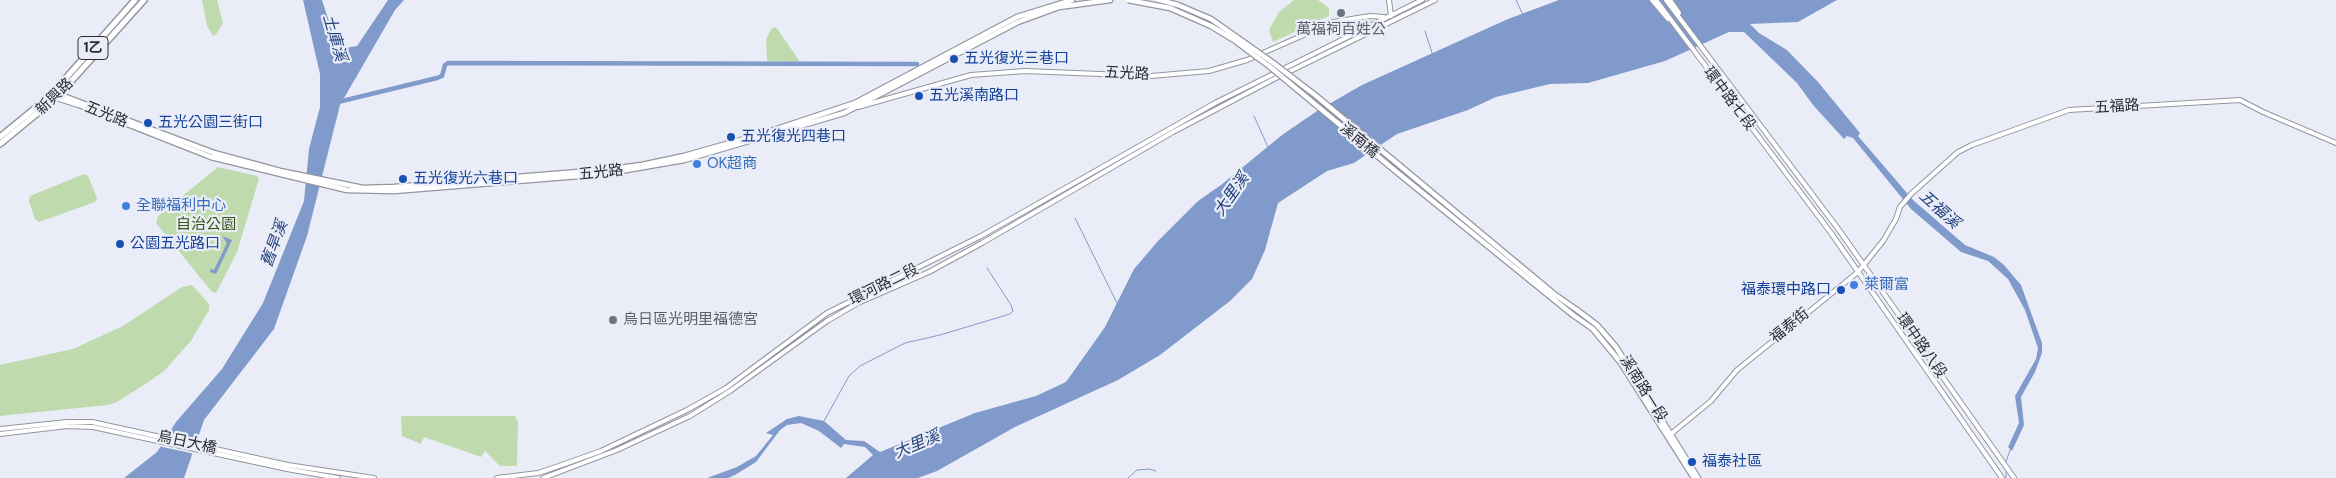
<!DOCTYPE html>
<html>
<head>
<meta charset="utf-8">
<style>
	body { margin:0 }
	canvas { display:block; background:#eaedf7 }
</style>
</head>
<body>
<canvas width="2336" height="478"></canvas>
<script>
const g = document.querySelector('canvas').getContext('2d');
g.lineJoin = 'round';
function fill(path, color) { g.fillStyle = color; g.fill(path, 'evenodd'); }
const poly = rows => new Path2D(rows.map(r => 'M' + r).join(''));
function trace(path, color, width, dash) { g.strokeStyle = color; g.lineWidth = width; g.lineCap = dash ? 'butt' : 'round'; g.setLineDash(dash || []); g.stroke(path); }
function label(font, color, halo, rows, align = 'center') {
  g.font = font + ' "DM Sans","Noto Sans TC",sans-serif'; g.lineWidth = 4.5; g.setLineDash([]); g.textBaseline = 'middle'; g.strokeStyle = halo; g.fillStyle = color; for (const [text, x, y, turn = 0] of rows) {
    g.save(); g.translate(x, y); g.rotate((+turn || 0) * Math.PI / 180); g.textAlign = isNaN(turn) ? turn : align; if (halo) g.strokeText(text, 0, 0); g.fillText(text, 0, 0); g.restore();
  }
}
fill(poly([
	[202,0,217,0,223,23,216,35,213,36,207,26],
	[1294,0,1318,0,1329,8,1329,16,1273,42,1269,30,1279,12],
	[776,27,800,62,767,61,766,40,771,29],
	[218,167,257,176,259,179,237,252,216,293,212,292,156,223,158,216],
	[84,174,88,176,97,198,95,202,39,222,35,219,29,201,30,196],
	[192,285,209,304,209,310,191,341,164,371,147,383,117,402,107,405,0,416,0,365,73,349,123,326,182,287],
	[401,416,515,416,518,422,517,466,500,466,485,451,481,457,424,437,421,444,402,436]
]), '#bfdaac');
fill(poly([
	[303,0,322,0,338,49,357,46,388,0,404,0,395,10,340,105,307,236,274,329,204,420,184,478,124,478,157,452,176,422,222,369,263,303,304,201,309,149,320,107,320,74],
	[1559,0,1837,0,1798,22,1750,24,1759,33,1787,50,1818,82,1860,133,1858,136,1913,200,1965,245,1994,257,2004,265,2021,285,2042,343,2042,353,2035,372,2021,397,2024,425,2012,451,2008,447,2019,423,2015,396,2036,359,2038,348,2025,310,2008,279,1988,261,1961,252,1911,209,1853,138,1847,136,1844,139,1813,105,1797,83,1744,32,1729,32,1665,61,1588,83,1550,84,1496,97,1468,110,1397,134,1354,163,1327,171,1278,203,1265,250,1252,279,1230,301,1160,355,1118,380,1015,427,937,471,918,478,846,478,873,455,865,447,844,444,841,448,819,431,801,423,787,425,780,430,756,462,735,475,728,478,707,478,737,467,756,456,773,435,766,433,787,419,799,416,824,421,846,440,864,441,880,452,975,413,1036,396,1066,382,1105,327,1134,269,1158,241,1198,201,1221,185,1282,135,1317,111,1362,85,1508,19],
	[222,236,232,240,216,274,210,272,211,269,214,270,227,243]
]), '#809bcb');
fill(poly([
	[1328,102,1383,147,1371,154,1317,108],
	[167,432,200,439,195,454,158,446]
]), '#eaedf7');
trace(poly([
	[1516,0,1523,15],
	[1425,31,1433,56],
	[1254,116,1268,147],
	[1075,218,1118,305],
	[824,421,849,376,860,366,905,343,940,335,1010,314,1013,311,1011,305,987,268],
	[2006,462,2011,447],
	[2006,469,2006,478],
	[1128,478,1137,470,1149,469,1156,471]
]), '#809bcb', 1);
trace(poly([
	[338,102,437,78,442,76,445,65,448,63,917,64]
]), '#809bcb', 4.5);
const tertiary = poly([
	[1389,0,1391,16],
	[1652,0,1668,19],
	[1656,0,1831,233,2002,478],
	[1666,0,1839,230,2014,478],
	[1670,0,1679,13],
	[858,107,971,75,1025,71,1151,76,1209,71,1247,60,1333,22,1370,16,1384,17],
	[0,429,67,422,92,422,288,465,374,478],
	[1669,433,1671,434,1683,424,1711,401,1737,370,1858,272,1883,241,1896,219,1900,207,1911,194,1958,152,1972,145,2069,110,2240,100,2263,112,2336,143],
	[0,434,67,426,93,427,287,469,338,478],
	[497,478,538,473,559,466,601,451,687,410,726,388,827,313,981,236,1215,103,1422,0],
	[543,478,617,450,690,416,730,391,827,321,858,303,929,272,982,243,1173,132,1272,80,1435,0]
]);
const secondary = poly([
	[58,94,214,153,280,171,363,188,394,187,603,170,642,165,684,156,765,133,855,103,1017,17,1072,0],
	[54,97,79,105,211,157,347,190,394,191,603,174,684,160,844,113,1018,22,1059,7,1110,0],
	[1577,310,1597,325,1616,347,1698,478],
	[1573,315,1593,329,1621,363,1694,478]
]);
const primary = poly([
	[0,137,50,96,135,0],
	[0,144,57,97,144,0]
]);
trace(tertiary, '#93969f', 6);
trace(secondary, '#93969f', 7);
trace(primary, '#93969f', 8);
trace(tertiary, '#fff', 4);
trace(secondary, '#fff', 4.5);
trace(primary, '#fff', 5);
const secondaryBridge = poly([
	[1128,0,1170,8,1211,26,1234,40,1269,66,1398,173,1573,315],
	[1160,0,1178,5,1211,19,1272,62,1315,95,1554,294,1577,310]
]);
trace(secondaryBridge, '#93969f', 7, []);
trace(secondaryBridge, '#fff', 4.5);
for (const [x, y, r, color] of [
	[1341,13,5,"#6b7280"],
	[954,59,5,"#1a4fb4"],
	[919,96,5,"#1a4fb4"],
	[148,123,5,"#1a4fb4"],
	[731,137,5,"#1a4fb4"],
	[697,164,5,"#3f7fe0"],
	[403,179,5,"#1a4fb4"],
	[126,206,5,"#3f7fe0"],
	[120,244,5,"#1a4fb4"],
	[1854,285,5,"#3f7fe0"],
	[1841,290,5,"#1a4fb4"],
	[613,320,5,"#6b7280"],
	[1692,462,5,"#1a4fb4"]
]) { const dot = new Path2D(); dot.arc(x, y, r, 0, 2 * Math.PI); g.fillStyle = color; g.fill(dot); trace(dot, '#eaedf7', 2); }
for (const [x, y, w] of [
	[93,48,30]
]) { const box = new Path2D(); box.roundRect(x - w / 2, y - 11.5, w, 23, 4); g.fillStyle = '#eaedf7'; g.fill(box); trace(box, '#2b2c30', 1); }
label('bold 14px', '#2b2c30', null, [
	["1乙",93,48]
]);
label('15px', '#5b616d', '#eaedf7', [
	["萬福祠百姓公",1341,30],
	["烏日區光明里福德宮",623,320,"left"]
]);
label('15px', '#164399', '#eaedf7', [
	["五光復光三巷口",964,59],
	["五光溪南路口",929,96],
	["五光公園三街口",158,123],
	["五光復光四巷口",741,137],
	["五光復光六巷口",413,179],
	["公園五光路口",130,244],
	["福泰環中路口",1831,290,"right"],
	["福泰社區",1702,462]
], 'left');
label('15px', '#2b2c30', '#eaedf7', [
	["五光路",1127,74,3],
	["新興路",55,97,-44],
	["環中路七段",1729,99,53],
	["五福路",2117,107,-4],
	["五光路",106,115,22],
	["溪南橋",1359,141,40],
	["五光路",601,173,-6],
	["環河路二段",884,285,-26],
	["福泰街",1790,326,-39],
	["環中路八段",1921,346,55],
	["溪南路一段",1643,389,58],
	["烏日大橋",187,443,12]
]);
label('15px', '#366cbe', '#eaedf7', [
	["OK超商",707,164],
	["全聯福利中心",136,206],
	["萊爾富",1864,285]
], 'left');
label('15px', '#33560a', '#eaedf7', [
	["自治公園",206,225]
]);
label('italic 16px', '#23437e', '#eaedf7', [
	["土庫溪",334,38,74],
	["大里溪",1232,195,-55],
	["五福溪",1939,210,42],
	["舊旱溪",275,244,-70],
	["大里溪",917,445,-23]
]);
</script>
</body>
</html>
